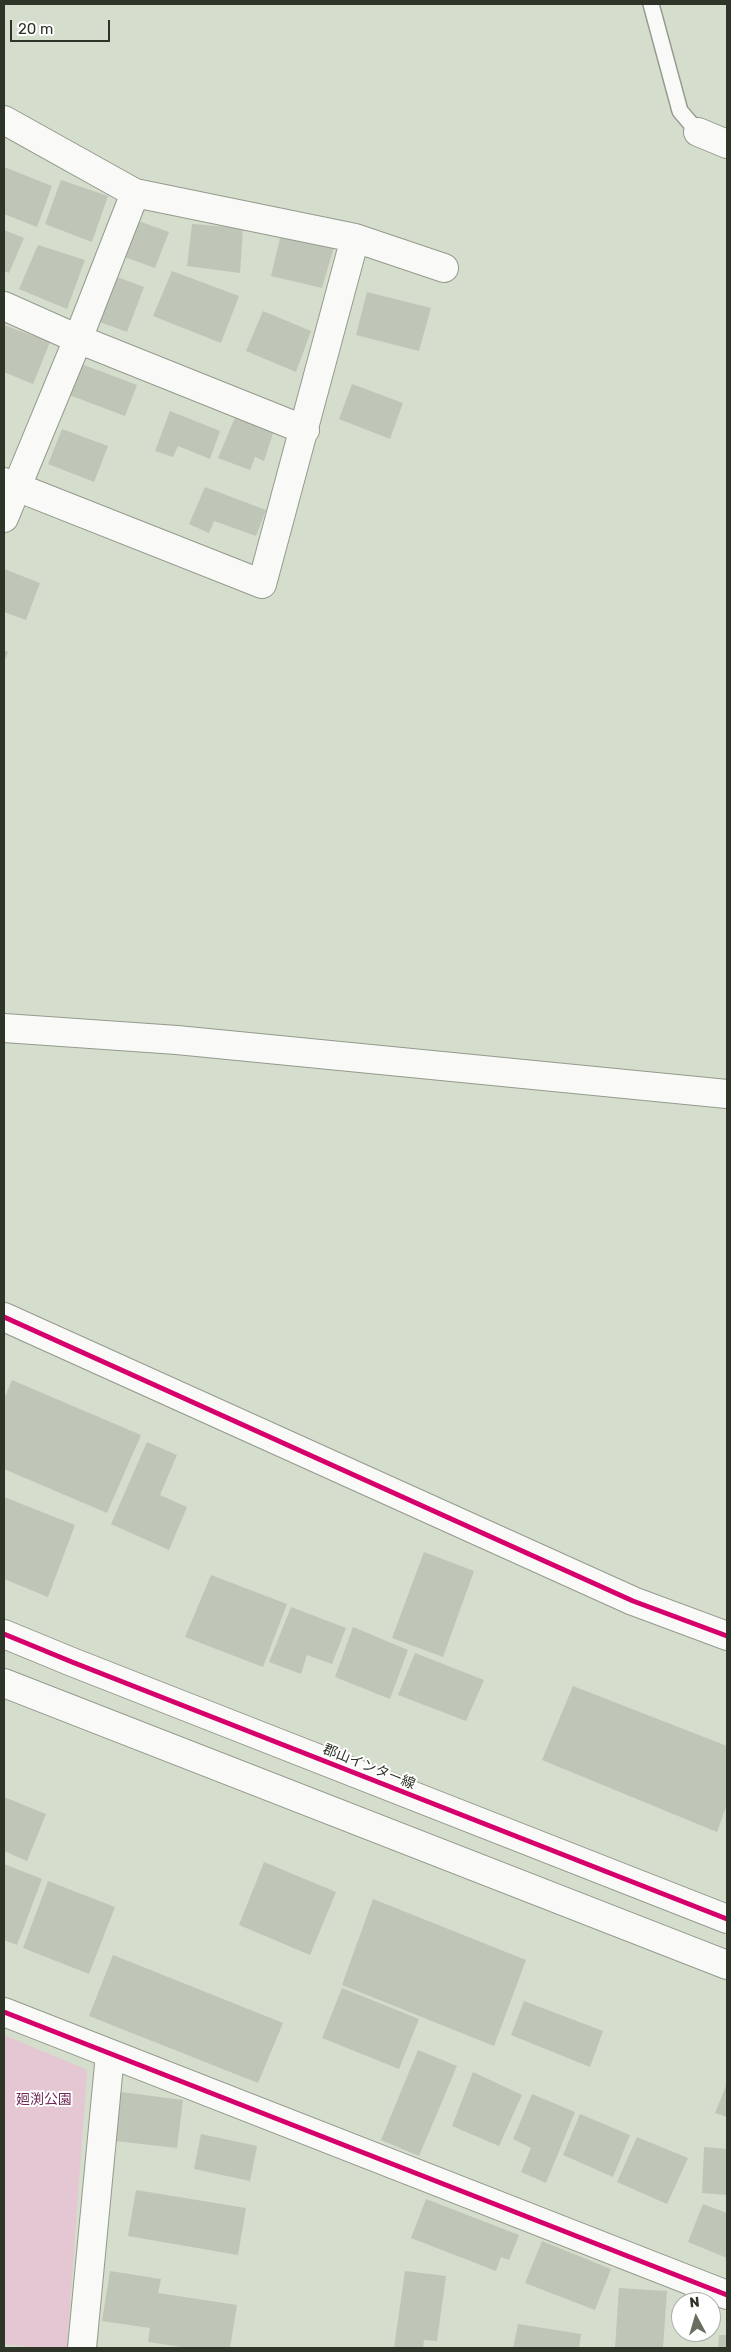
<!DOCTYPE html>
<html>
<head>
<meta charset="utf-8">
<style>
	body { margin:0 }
	#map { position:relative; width:731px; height:2352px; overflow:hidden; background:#d5ddcc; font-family:Rubik,sans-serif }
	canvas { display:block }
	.frame { position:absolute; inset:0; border:5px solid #2e3427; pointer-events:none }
	.north { position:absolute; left:671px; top:2292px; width:50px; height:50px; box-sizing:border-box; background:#fff; border:1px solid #abaea9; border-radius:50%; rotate:354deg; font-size:14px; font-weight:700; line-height:20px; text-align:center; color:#2e3427 }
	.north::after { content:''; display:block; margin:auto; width:18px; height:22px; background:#686f61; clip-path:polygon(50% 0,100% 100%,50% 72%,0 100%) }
	.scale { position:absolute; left:10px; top:20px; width:100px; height:22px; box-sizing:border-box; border:2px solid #2e3427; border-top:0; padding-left:6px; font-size:15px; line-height:18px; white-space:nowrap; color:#2e3427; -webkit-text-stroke:4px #fff; paint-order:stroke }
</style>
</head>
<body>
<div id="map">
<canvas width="731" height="2352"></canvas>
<div class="frame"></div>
<div class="north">N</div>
<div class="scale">20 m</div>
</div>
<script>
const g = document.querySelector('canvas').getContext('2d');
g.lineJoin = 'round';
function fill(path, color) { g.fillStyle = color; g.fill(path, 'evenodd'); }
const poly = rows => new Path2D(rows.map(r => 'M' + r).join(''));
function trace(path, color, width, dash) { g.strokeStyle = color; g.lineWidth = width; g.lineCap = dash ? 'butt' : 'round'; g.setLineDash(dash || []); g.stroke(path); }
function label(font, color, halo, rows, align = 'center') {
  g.font = font + ' Rubik,"Noto Sans JP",sans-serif'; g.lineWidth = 4; g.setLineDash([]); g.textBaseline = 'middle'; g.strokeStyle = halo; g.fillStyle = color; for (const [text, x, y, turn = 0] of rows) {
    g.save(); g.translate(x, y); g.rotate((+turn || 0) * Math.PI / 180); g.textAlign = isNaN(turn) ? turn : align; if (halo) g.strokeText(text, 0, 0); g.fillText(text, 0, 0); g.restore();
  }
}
fill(poly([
	[4,2035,87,2070,67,2348,41,2348,4,2344]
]), '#e4c7d2');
fill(poly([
	[4,167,52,186,37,227,4,214],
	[61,180,108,196,92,242,45,224],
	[133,219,169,232,155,268,119,255],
	[192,224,243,228,240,273,187,266],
	[4,230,24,238,9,273,4,271],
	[281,234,334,247,322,288,271,276],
	[38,245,85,260,67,309,19,289],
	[172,271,239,296,221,343,153,316],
	[109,274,144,287,127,332,92,319],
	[367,292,431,308,419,351,356,335],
	[263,311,311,331,296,372,246,351],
	[4,325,50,342,33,384,4,372],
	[76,362,137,385,125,416,64,393],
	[352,384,403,403,390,439,339,419],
	[170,411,220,431,210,459,178,446,173,457,155,451],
	[236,415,274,430,264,461,255,457,250,470,218,458],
	[62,429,108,446,94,482,48,464],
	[205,487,266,510,256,536,214,521,209,533,189,524],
	[4,569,40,583,26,620,4,612],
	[4,650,8,652,4,663],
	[12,1380,141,1435,107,1513,4,1469,4,1399],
	[147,1442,177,1455,160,1495,187,1507,169,1550,111,1524],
	[4,1497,75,1525,48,1597,4,1579],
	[424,1552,474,1571,443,1657,392,1638],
	[211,1575,287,1604,263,1667,185,1637],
	[291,1607,346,1628,332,1664,307,1655,301,1674,269,1662],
	[353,1627,408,1650,390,1699,335,1677],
	[415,1653,484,1680,466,1721,398,1695],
	[573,1686,727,1746,727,1804,717,1832,542,1760],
	[4,1797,46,1814,27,1861,4,1851],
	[264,1862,336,1892,310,1955,239,1925],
	[4,1864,42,1879,17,1945,4,1940],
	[48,1881,115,1907,89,1974,23,1948],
	[373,1899,526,1960,494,2046,342,1985],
	[113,1955,283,2023,258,2083,89,2016],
	[342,1988,419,2019,399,2069,322,2038],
	[524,2001,603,2031,590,2067,511,2035],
	[418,2050,457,2066,419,2156,381,2140],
	[473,2072,522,2095,499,2146,452,2126],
	[727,2083,727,2117,715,2113],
	[121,2092,183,2100,177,2148,115,2141],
	[532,2094,575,2112,546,2183,521,2172,531,2148,513,2139],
	[580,2114,630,2135,613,2177,563,2155],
	[201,2134,257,2146,250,2181,194,2169],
	[637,2137,688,2158,667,2204,617,2182],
	[704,2147,727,2149,727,2195,702,2193],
	[136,2190,246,2208,238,2255,128,2236],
	[426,2199,519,2235,509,2260,501,2257,496,2271,411,2238],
	[703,2204,727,2213,727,2258,688,2242],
	[542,2241,611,2269,595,2310,525,2283],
	[110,2271,161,2279,158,2293,237,2305,230,2348,188,2348,148,2342,150,2328,102,2321],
	[405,2271,446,2276,437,2341,424,2340,423,2348,394,2348],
	[619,2288,667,2291,663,2348,615,2348],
	[518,2324,581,2334,579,2348,513,2348],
	[719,2335,727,2335,727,2348,718,2348]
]), '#bfc6b8');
const service = poly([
	[651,4,680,111,698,132]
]);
const minor = poly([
	[4,120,135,193,355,238,444,268],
	[698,132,727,144],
	[4,306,78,339,305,430],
	[4,482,262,584,355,238],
	[4,518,78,339,135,193],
	[4,1028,177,1040,727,1094],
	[4,2012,727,2295],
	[82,2348,110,2054]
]);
const tertiary = poly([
	[4,1317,633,1601,727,1636],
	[4,1634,72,1662,727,1919],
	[4,1683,727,1965]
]);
trace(service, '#949a8d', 18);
trace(minor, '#949a8d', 30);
trace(tertiary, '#949a8d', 30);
trace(service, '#f9faf7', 15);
trace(minor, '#f9faf7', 28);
trace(tertiary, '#f9faf7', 28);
trace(poly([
	[4,1317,633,1601,727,1636],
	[4,1634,72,1662,727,1919],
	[4,2012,727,2295]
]), '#d6006c', 5);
label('14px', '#2e3427', '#fff', [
	["郡山インター線",369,1767,22]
]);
label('14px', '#702656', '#fff', [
	["廻渕公園",44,2100]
]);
</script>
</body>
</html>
